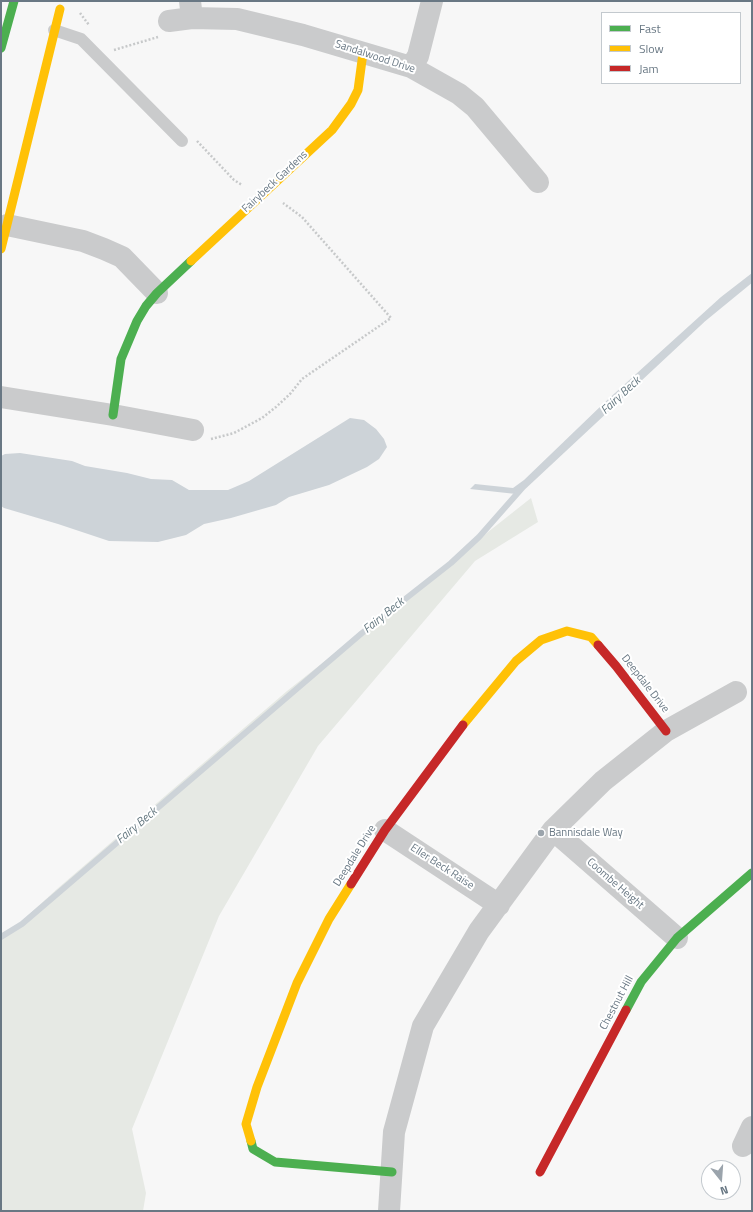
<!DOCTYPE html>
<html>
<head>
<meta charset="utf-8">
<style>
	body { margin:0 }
	#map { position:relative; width:753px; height:1212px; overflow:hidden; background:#f7f7f7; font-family:"Titillium Web",sans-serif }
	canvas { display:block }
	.frame { position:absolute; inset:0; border:2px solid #697884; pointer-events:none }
	.legend { position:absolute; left:601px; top:12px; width:140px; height:72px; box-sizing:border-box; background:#fff; border:1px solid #c3c9ce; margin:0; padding:5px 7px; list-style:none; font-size:12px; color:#697884 }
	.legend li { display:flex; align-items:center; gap:8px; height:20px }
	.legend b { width:20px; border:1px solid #c3c9ce }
	.north { position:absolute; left:701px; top:1160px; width:40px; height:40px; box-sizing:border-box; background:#fff; border:1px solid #c3c9ce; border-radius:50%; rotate:163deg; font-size:11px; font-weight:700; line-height:16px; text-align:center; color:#697884 }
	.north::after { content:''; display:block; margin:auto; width:14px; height:18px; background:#9ba4ac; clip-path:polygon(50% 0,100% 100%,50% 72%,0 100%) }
</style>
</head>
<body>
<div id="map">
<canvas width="753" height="1212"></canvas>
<div class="frame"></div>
<ul class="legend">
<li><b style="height:5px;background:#4caf50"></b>Fast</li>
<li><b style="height:5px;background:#ffc107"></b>Slow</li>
<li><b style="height:5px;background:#c62828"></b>Jam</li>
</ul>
<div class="north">N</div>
</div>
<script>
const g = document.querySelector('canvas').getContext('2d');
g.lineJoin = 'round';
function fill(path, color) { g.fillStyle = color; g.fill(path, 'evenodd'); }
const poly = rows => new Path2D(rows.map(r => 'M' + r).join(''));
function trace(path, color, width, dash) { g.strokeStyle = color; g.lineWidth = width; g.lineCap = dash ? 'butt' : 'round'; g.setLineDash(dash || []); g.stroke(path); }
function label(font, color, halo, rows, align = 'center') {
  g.font = font + ' "Titillium Web",sans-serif'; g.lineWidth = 4; g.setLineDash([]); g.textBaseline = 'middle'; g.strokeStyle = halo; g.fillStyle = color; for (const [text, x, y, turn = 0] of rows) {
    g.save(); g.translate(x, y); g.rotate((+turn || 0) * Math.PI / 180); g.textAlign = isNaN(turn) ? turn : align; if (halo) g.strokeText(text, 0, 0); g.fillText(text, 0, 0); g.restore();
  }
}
fill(poly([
	[531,498,538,522,475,561,318,746,219,916,132,1129,146,1193,143,1211,1,1211,1,940,57,889,287,691]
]), '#e6e9e4');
fill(poly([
	[752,273,752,279,702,320,516,494,470,489,475,484,513,488,524,480,604,403,721,297],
	[350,418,364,420,376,429,384,439,387,447,379,459,367,467,329,485,289,497,276,505,231,518,204,524,186,535,158,542,109,541,58,524,4,508,1,506,1,456,5,454,20,453,72,461,85,466,127,473,151,479,172,480,189,490,228,490,249,481]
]), '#cdd3d8');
trace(poly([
	[1,937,22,924,362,633,451,563,479,537,523,487,702,320,752,279]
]), '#cdd3d8', 6);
trace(poly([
	[80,13,89,25],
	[114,50,158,37],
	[197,141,234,180,242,185],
	[211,439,234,433,262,418,276,407,290,394,302,379,391,318,302,217,283,203]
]), '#c7c9ca', 2.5, [2, 2]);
trace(poly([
	[54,30,81,39,182,141]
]), '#cacbcc', 12);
trace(poly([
	[192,18,237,19,303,35,411,67,459,94,475,107,538,182],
	[169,21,192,18,190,1],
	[411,67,418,56,432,1],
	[7,225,83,241,104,249,122,257,157,293],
	[1,397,113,415,193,430],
	[385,830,499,905],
	[553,830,677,938],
	[743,1146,752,1127],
	[389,1211,394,1132,423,1026,479,931,553,830,603,781,666,731,736,692]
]), '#cacbcc', 22);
trace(poly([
	[1,48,14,1],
	[113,415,121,359,137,321,146,306,157,293,191,261],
	[626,1010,641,982,677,938,752,873],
	[251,1141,253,1149,275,1162,392,1172]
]), '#4caf50', 9);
trace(poly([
	[1,249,60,9],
	[191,261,332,130,351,104,358,90,363,53],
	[463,725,516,661,541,640,567,631,591,637,598,645],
	[251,1141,246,1124,257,1087,297,983,329,919,351,884]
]), '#ffc107', 9);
trace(poly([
	[598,645,616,666,666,731],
	[351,884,385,830,463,725],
	[540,1172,626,1010]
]), '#c62828', 9);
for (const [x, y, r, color] of [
	[541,833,4,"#9ba4ac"]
]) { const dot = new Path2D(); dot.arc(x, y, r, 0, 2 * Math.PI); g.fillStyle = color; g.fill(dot); trace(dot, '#fff', 1.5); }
label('11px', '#697884', '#fff', [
	["Sandalwood Drive",375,57,18],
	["Fairybeck Gardens",275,182,-43],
	["Deepdale Drive",645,684,52],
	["Deepdale Drive",355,856,-58],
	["Eller Beck Raise",442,867,33],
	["Coombe Height",615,884,41],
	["Chestnut Hill",617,1003,-62]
]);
label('11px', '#697884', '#fff', [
	["Bannisdale Way",549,833]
], 'left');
label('italic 12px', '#657880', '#fff', [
	["Fairy Beck",621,396,-43],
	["Fairy Beck",384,616,-39],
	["Fairy Beck",137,826,-40]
]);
</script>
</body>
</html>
